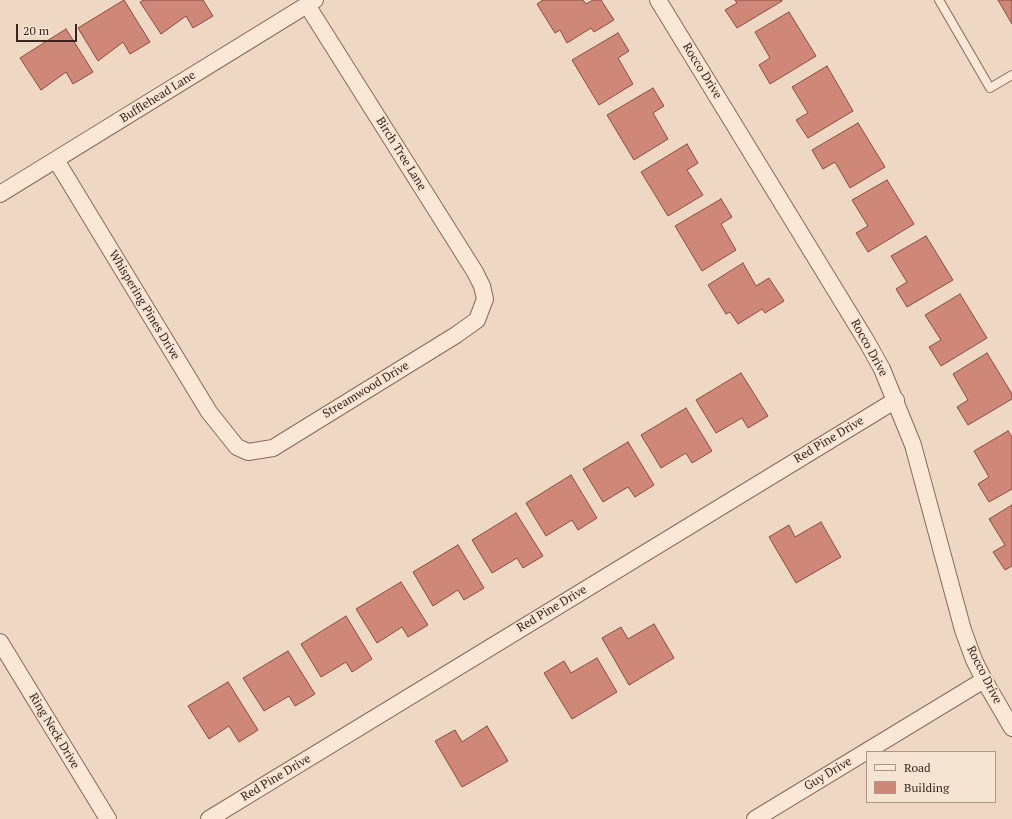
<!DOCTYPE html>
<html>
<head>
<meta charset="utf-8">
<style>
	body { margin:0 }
	#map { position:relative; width:1012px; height:819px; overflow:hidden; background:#efd8c3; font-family:"PT Serif",serif }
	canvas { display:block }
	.legend { position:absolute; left:866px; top:751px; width:130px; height:52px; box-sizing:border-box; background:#f6e4d3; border:1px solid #ab988b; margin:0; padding:5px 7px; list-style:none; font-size:12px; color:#3a251e }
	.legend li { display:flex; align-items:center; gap:8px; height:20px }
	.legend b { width:20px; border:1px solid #ab988b }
	.scale { position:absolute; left:16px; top:24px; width:61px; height:18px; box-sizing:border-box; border:2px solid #3a251e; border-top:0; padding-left:5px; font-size:12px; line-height:14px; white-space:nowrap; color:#3a251e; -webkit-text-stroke:3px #f6e4d3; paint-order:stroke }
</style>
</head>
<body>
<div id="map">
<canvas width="1012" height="819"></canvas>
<ul class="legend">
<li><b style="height:5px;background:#fae7d6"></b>Road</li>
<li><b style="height:11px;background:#cf8878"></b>Building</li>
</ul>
<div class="scale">20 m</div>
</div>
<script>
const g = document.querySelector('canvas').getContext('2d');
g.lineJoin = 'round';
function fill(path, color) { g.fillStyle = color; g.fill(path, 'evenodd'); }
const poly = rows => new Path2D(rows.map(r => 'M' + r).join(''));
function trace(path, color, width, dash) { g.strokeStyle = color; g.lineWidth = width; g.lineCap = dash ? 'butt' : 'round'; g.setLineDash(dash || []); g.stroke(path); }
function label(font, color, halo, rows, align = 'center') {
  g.font = font + ' "PT Serif",serif'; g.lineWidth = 3.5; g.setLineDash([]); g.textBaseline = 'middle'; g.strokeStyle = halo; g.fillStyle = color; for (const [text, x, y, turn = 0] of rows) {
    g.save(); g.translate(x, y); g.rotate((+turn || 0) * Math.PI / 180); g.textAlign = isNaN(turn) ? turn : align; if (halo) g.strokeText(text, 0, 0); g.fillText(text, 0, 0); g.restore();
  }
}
const building = poly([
	[124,0,150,42,130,54,123,42,98,61,78,28,124,0],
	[144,0,203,0,213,16,193,28,186,16,161,34,140,2,144,0],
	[543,0,583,0,586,4,593,0,601,0,614,20,594,32,591,28,567,43,560,30,555,33,537,4,543,0],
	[735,0,782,0,782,1,737,28,725,10,737,3,735,0],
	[998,0,1012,0,1012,24,998,0],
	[789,12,816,56,770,84,759,65,770,58,755,32,789,12],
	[66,29,93,72,73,84,66,72,41,90,20,58,66,29],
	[618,33,629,51,618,58,633,84,599,105,572,60,618,33],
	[827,66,853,111,808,138,796,120,808,113,792,87,827,66],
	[653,88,664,106,653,113,668,139,634,160,607,115,653,88],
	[858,123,885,167,850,188,835,162,823,169,812,150,858,123],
	[687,144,698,163,687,170,703,195,668,216,641,172,687,144],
	[887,180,914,224,868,252,856,233,868,226,852,200,887,180],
	[721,199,732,217,721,224,736,250,702,271,675,226,721,199],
	[926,236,953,280,907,307,896,289,907,282,891,256,926,236],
	[743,263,756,286,769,278,784,301,765,313,762,309,738,324,730,312,726,314,708,285,743,263],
	[960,294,987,338,941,366,929,347,941,340,925,315,960,294],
	[987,353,1012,394,1012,399,968,425,957,407,968,400,953,374,987,353],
	[741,373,768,416,748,428,742,418,716,433,696,400,741,373],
	[686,408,712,451,692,463,686,453,661,468,641,435,686,408],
	[1008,431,1012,437,1012,489,989,502,978,484,989,477,974,451,1008,431],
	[628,442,654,485,635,497,628,487,603,502,583,469,628,442],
	[571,475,597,518,578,530,572,520,546,536,526,503,571,475],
	[1012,505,1012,566,1005,570,993,552,1005,545,989,519,1012,505],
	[516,513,543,556,523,568,517,558,492,573,472,540,516,513],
	[821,522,841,557,796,583,769,537,789,525,795,537,821,522],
	[458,545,484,588,464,600,458,590,433,606,413,572,458,545],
	[401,582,428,625,408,637,402,627,377,643,356,609,401,582],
	[346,616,372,659,352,672,346,662,321,677,301,644,346,616],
	[654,624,674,658,629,685,602,638,621,627,628,639,654,624],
	[288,651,315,694,295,706,289,696,264,711,243,678,288,651],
	[597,658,617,692,572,719,544,673,564,661,571,673,597,658],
	[228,682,258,730,239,742,229,726,209,739,188,706,228,682],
	[487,726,508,761,462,787,435,741,455,730,462,742,487,726]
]);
fill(building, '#cf8878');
trace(building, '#8a4b3e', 1);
const lane = poly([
	[939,0,990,88,1012,75]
]);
const street = poly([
	[658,0,867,342,882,369,913,445,963,630,974,660,984,680,1012,728],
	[56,160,209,412,237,447,248,452,273,448,456,335,477,320,485,299,482,286,475,272,307,5],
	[0,194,315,0],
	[0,642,108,819],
	[209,819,896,400],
	[755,819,984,680]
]);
trace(lane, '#8a6859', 10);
trace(street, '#8a6859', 18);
trace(lane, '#fae7d6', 8);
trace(street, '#fae7d6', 16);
label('12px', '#3a251e', '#f6e4d3', [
	["Rocco Drive",702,71,58],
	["Bufflehead Lane",158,97,-32],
	["Birch Tree Lane",401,154,58],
	["Whispering Pines Drive",144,305,59],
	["Rocco Drive",869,348,61],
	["Streamwood Drive",366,390,-31],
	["Red Pine Drive",829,440,-31],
	["Red Pine Drive",552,609,-31],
	["Rocco Drive",984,675,63],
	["Ring Neck Drive",54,731,59],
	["Guy Drive",828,774,-31],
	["Red Pine Drive",276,778,-31]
]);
</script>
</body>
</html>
